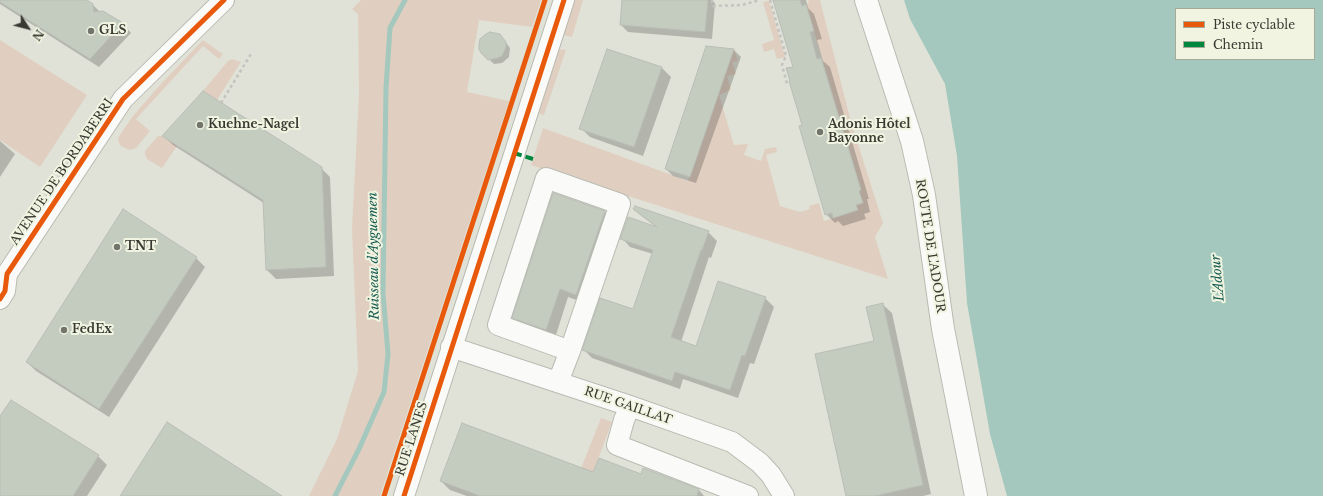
<!DOCTYPE html>
<html>
<head>
<meta charset="utf-8">
<style>
	body { margin:0 }
	#map { position:relative; width:1323px; height:496px; overflow:hidden; background:#e0e2d7; font-family:"Libre Baskerville",serif }
	canvas { display:block }
	.legend { position:absolute; left:1175px; top:8px; width:140px; height:52px; box-sizing:border-box; background:#f0f4e0; border:1px solid #a6aa9a; margin:0; padding:5px 7px; list-style:none; font-size:12px; color:#383a32 }
	.legend li { display:flex; align-items:center; gap:8px; height:20px }
	.legend b { width:20px; border:1px solid #a6aa9a }
	.north { position:absolute; left:8px; top:8px; width:40px; height:40px; -webkit-text-stroke:3px #f0f4e0; paint-order:stroke; rotate:126deg; font-size:11px; font-weight:700; line-height:16px; text-align:center; color:#383a32 }
	.north::after { content:''; display:block; margin:auto; width:14px; height:18px; background:#383a32; clip-path:polygon(50% 0,100% 100%,50% 72%,0 100%) }
</style>
</head>
<body>
<div id="map">
<canvas width="1323" height="496"></canvas>
<ul class="legend">
<li><b style="height:5px;background:#e8590c"></b>Piste cyclable</li>
<li><b style="height:5px;background:#00873e"></b>Chemin</li>
</ul>
<div class="north">N</div>
</div>
<script>
const g = document.querySelector('canvas').getContext('2d');
g.lineJoin = 'round';
function fill(path, color) { g.fillStyle = color; g.fill(path, 'evenodd'); }
const poly = rows => new Path2D(rows.map(r => 'M' + r).join(''));
function trace(path, color, width, dash) { g.strokeStyle = color; g.lineWidth = width; g.lineCap = dash ? 'butt' : 'round'; g.setLineDash(dash || []); g.stroke(path); }
function label(font, color, halo, rows, align = 'center') {
  g.font = font + ' "Libre Baskerville",serif'; g.lineWidth = 4; g.setLineDash([]); g.textBaseline = 'middle'; g.strokeStyle = halo; g.fillStyle = color; for (const [text, x, y, turn = 0] of rows) {
    g.save(); g.translate(x, y); g.rotate((+turn || 0) * Math.PI / 180); g.textAlign = isNaN(turn) ? turn : align; if (halo) g.strokeText(text, 0, 0); g.fillText(text, 0, 0); g.restore();
  }
}
fill(poly([
	[361,0,541,0,532,27,479,20,467,92,509,101,380,496,309,496,337,439,358,371,352,229,359,93,358,14,352,9],
	[574,0,583,0,572,37,563,35],
	[808,0,820,0,851,122,883,223,875,237,888,279,531,165,543,128,688,181,734,49,738,61,732,62,736,74,727,76,731,90,719,95,734,145,748,144,744,155,761,161,765,149,776,147,777,152,766,155,780,206,800,212,810,209,809,206,819,203,824,221,858,210,856,205,862,203,859,191,861,190,806,4,809,3],
	[769,1,785,57,777,59,774,49,764,52,762,44,774,40,763,2],
	[0,40,87,95,40,167,0,140],
	[203,40,223,54,219,59,203,46,136,119,150,131,136,148,130,150,121,146,119,143,118,138,132,117,159,86],
	[558,49,566,50,544,115,537,113],
	[232,59,241,62,217,100,203,91,228,61],
	[158,136,162,136,177,146,162,168,147,159,145,155,145,151],
	[601,418,612,422,584,496,570,496]
]), '#e0cfc0');
fill(poly([
	[904,0,1323,0,1323,496,1007,496,990,434,967,303,957,156,945,84,910,19],
	[1176,9,1314,9,1314,59,1176,59]
]), '#a4c8be');
fill(poly([
	[0,0,85,0,92,4,100,12,103,12,123,24,131,33,99,67,0,4],
	[623,0,712,0,715,3,712,39,628,32,621,25],
	[774,0,806,0,808,8,814,14,822,39,817,40,823,61,830,67,869,199,867,199,870,212,864,214,866,219,843,226,838,221,835,223,826,214,803,126,794,68],
	[500,35,510,48,509,57,502,63,494,64,482,53],
	[707,47,734,50,741,57,696,183,673,176,666,169],
	[608,50,662,68,671,77,643,156,590,137,581,128],
	[164,136,321,168,330,177,334,276,276,279,267,270,264,203,173,145],
	[0,141,15,154,0,177],
	[554,194,605,212,613,220,585,303,568,297,555,338,522,326,514,318],
	[634,209,708,232,717,241,711,258,709,257,681,342,696,347,765,298,774,307,754,364,750,363,738,398,683,379,680,389,592,358,584,350,634,310,653,254,630,247,622,238,655,226,643,217],
	[196,258,205,267,109,417,36,371,27,362],
	[882,304,892,313,931,494,923,496,847,496],
	[0,418,98,456,107,465,87,496,0,496],
	[644,469,699,490,704,496,467,496,450,490,441,481,594,474,641,476]
]), '#0003');
trace(poly([
	[335,496,359,449,384,392,388,354,383,293,386,88,390,28,405,0]
]), '#a4c8be', 5);
const building = poly([
	[0,0,87,0,93,4,94,12,103,11,123,23,90,59,0,2,0,0],
	[622,0,708,0,705,32,620,25,622,0],
	[773,0,800,0,802,6,806,4,814,31,810,32,817,59,821,58,861,190,859,191,863,203,856,205,858,210,833,218,832,213,825,215,799,126,802,125,789,81,790,81,786,68,793,67,773,0],
	[490,32,500,34,506,42,506,47,502,56,497,58,488,60,481,53,479,49,479,44,480,39,486,34,490,32],
	[706,46,734,49,690,177,665,169,706,46],
	[607,49,662,67,634,147,579,129,607,49],
	[203,91,322,167,326,267,266,270,263,200,162,136,203,91],
	[553,193,605,211,576,295,560,289,546,330,512,318,553,193],
	[635,206,709,231,702,250,701,250,671,337,696,346,718,281,766,297,745,356,742,355,730,390,675,372,672,381,582,350,600,298,633,309,653,250,620,239,628,217,657,227,633,209,635,206],
	[123,209,197,257,99,409,26,362,123,209],
	[883,303,923,485,875,496,846,496,815,354,874,341,866,307,883,303],
	[11,400,99,455,73,496,0,496,0,416,11,400],
	[167,422,282,496,120,496,167,422],
	[462,423,593,472,599,458,641,474,643,468,699,489,697,496,480,496,440,481,462,423]
]);
fill(building, '#c4ccc0');
trace(building, '#b9bdb5', 1);
const minor = poly([
	[0,299,5,291,7,274,123,99,224,0],
	[451,347,630,406,732,442,760,463,771,475,784,496],
	[558,382,570,351,620,204,546,178,498,325,570,351],
	[630,406,624,420,617,445,748,496],
	[404,496,564,0]
]);
const major = poly([
	[866,0,912,141,924,195,943,329,976,496]
]);
trace(minor, '#b9bbb2', 22);
trace(major, '#b9bbb2', 24);
trace(poly([
	[712,0,713,6,742,5,760,0],
	[770,0,786,56,782,65,787,84],
	[221,103,251,54]
]), '#c3c3c0', 2.5, [3, 3]);
trace(minor, '#fafbf9', 20);
trace(major, '#fafbf9', 22);
trace(poly([
	[514,153,533,159]
]), '#00873e', 4, [8, 4]);
trace(poly([
	[0,299,5,291,7,274,123,99,224,0],
	[384,496,545,0],
	[404,496,564,0]
]), '#e8590c', 5);
for (const [x, y, r, color] of [
	[91,31,4,"#73756c"],
	[200,125,4,"#73756c"],
	[820,132,4,"#73756c"],
	[117,247,4,"#73756c"],
	[64,330,4,"#73756c"]
]) { const dot = new Path2D(); dot.arc(x, y, r, 0, 2 * Math.PI); g.fillStyle = color; g.fill(dot); trace(dot, '#f0f4e0', 1.5); }
label('bold 12px', '#383a32', '#f0f4e0', [
	["GLS",99,31],
	["Kuehne-Nagel",208,125],
	["Adonis Hôtel",828,125],
	["Bayonne",828,139],
	["TNT",125,247],
	["FedEx",72,330]
], 'left');
label('12px', '#383a32', '#f0f4e0', [
	["AVENUE DE BORDABERRI",62,172,-56],
	["ROUTE DE L'ADOUR",930,246,81],
	["RUE GAILLAT",628,406,19],
	["RUE LANES",412,439,-72]
]);
label('italic 13px', '#165b51', '#f0f4e0', [
	["Ruisseau d'Ayguemen",374,256,-91],
	["L'Adour",1218,278,-95]
]);
</script>
</body>
</html>
